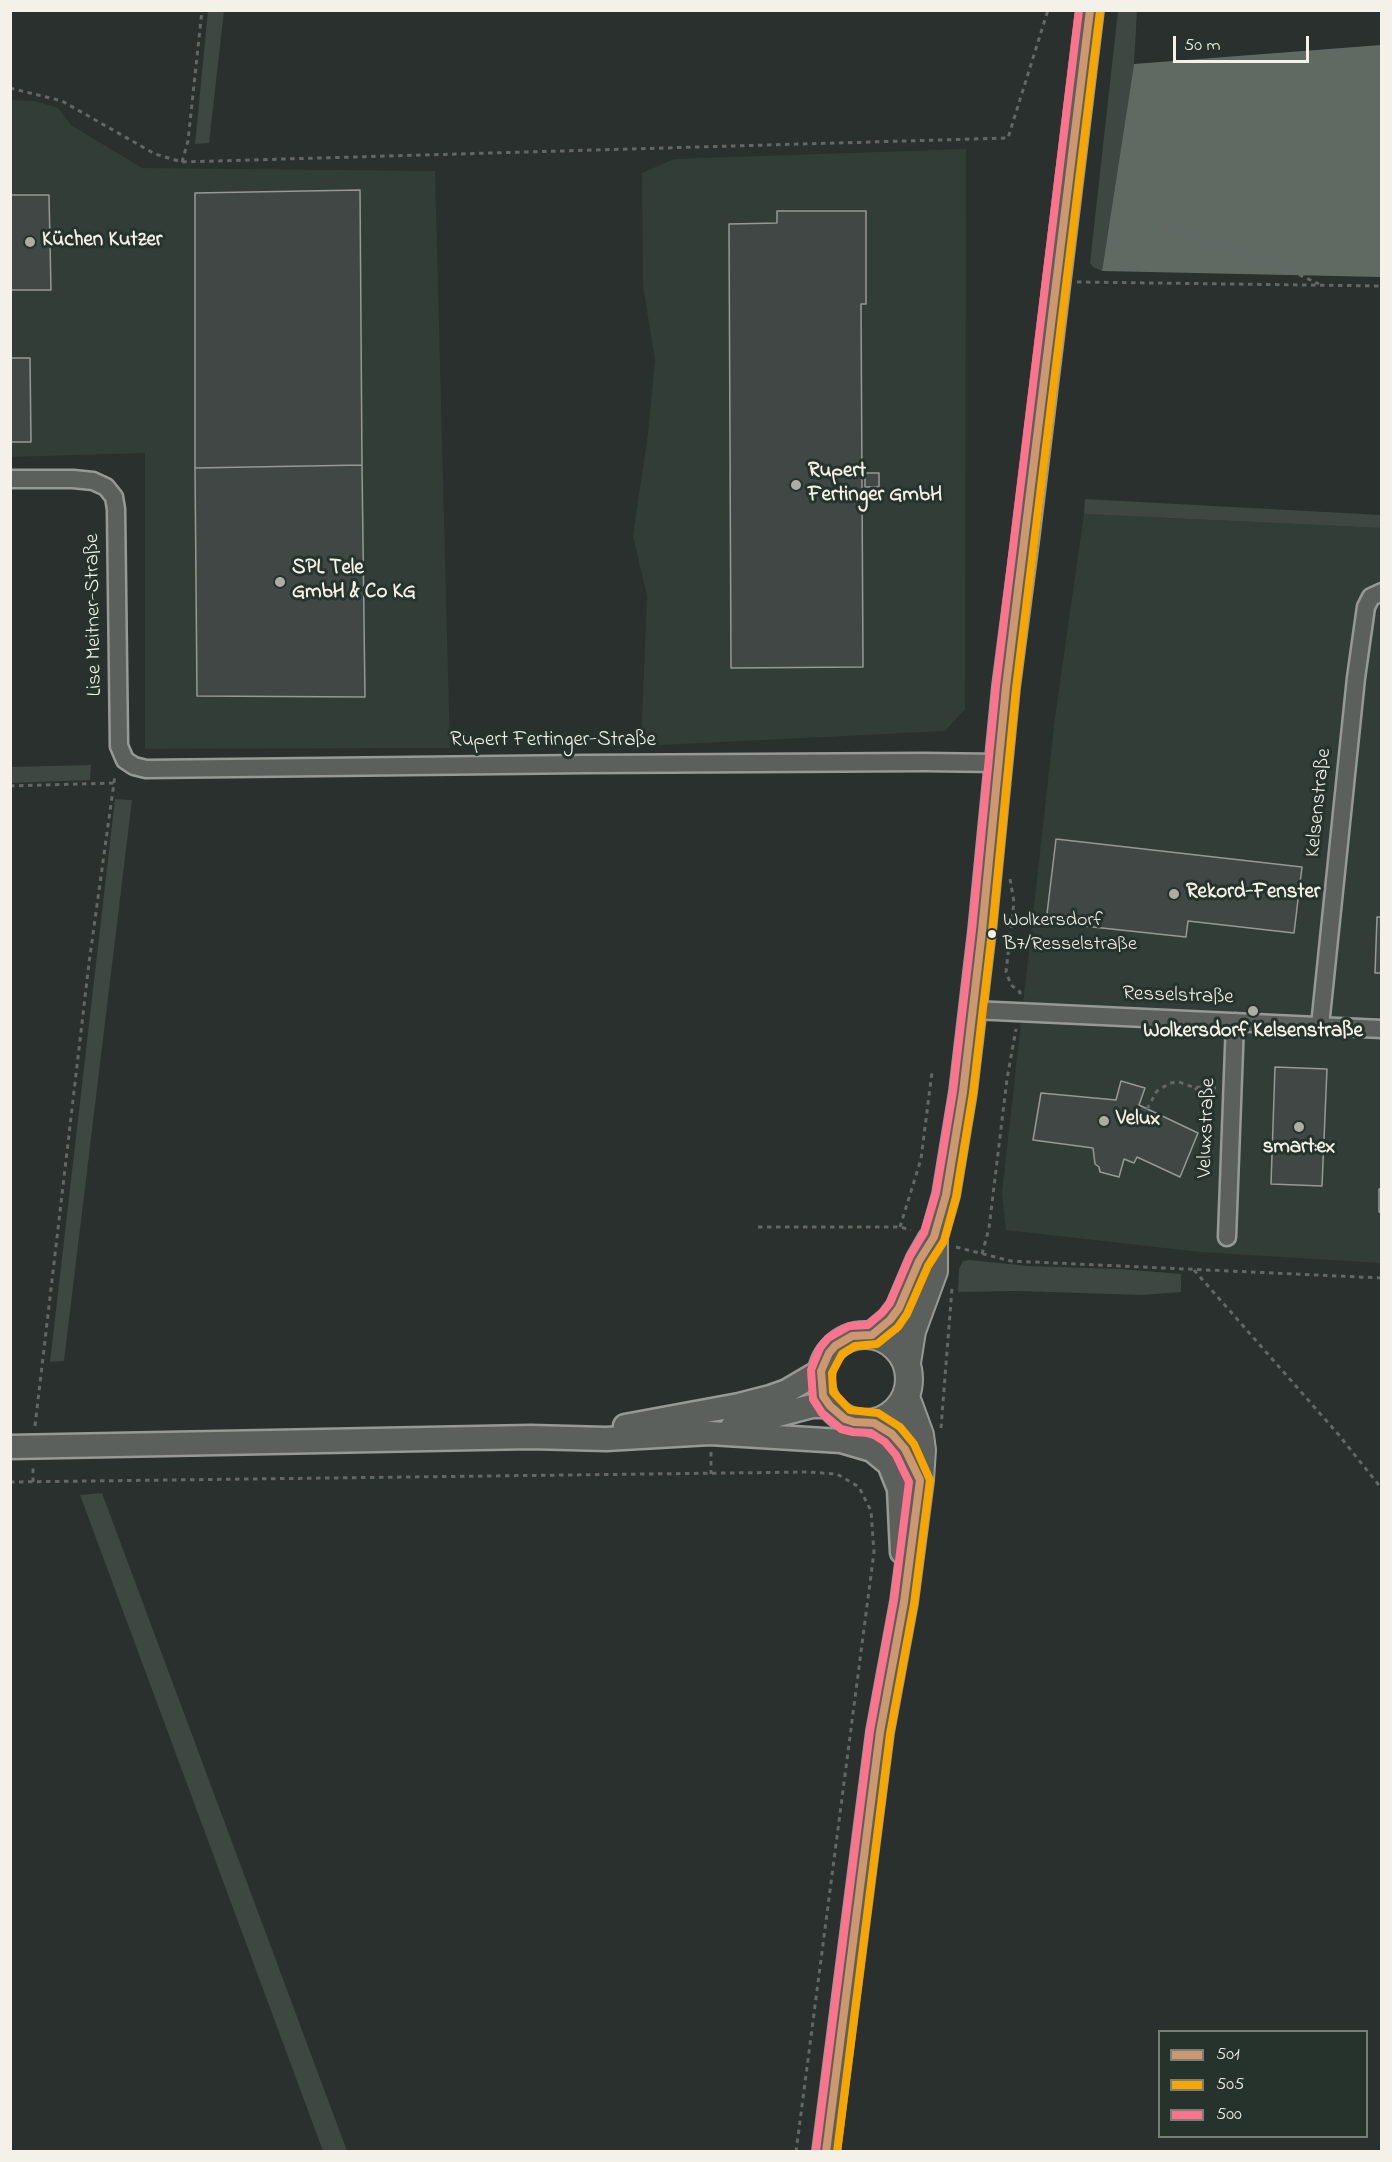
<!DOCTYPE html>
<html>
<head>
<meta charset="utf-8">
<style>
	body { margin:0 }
	#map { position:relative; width:1392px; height:2162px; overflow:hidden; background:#29302d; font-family:"Indie Flower",sans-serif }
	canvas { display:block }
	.frame { position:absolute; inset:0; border:12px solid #f4f1e8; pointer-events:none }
	.legend { position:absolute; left:1158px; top:2030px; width:210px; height:108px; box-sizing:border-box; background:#26332d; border:2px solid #787f78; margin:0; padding:8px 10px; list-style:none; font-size:18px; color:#f4f1e8 }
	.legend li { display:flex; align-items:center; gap:12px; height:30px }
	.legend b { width:30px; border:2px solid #787f78 }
	.scale { position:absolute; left:1173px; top:36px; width:136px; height:27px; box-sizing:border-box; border:3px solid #f4f1e8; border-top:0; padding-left:8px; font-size:18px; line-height:21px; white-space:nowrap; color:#f4f1e8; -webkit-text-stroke:4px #26332d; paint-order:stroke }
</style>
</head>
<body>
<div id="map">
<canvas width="1392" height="2162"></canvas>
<div class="frame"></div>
<ul class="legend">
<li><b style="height:8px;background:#cd976f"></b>501</li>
<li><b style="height:8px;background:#f7a600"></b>505</li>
<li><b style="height:8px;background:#fc738d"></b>500</li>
</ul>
<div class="scale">50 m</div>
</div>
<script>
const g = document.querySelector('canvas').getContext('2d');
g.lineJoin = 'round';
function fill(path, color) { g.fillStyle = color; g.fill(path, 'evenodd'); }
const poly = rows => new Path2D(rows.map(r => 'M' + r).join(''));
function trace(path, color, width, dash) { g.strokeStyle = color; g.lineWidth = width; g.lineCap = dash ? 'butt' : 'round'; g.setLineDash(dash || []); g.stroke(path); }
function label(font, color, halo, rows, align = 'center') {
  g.font = font + ' "Indie Flower",sans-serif'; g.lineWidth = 6; g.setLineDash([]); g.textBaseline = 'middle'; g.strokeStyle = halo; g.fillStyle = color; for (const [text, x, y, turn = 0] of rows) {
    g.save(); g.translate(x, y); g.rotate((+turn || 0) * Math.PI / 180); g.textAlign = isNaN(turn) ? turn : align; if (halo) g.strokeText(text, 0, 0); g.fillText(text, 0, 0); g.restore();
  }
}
fill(poly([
	[10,100,35,101,58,108,71,125,142,168,435,171,450,748,145,749,145,453,11,457],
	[966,149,965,709,945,731,641,746,647,596,633,536,648,433,655,360,643,286,642,173,674,159],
	[1084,514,1381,528,1381,1263,1199,1252,1006,1230,1002,1193,1055,717]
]), '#323d37');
fill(poly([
	[208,11,224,11,209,143,195,144],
	[1118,11,1137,11,1134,64,1102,271,1093,267,1090,263],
	[1085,499,1381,515,1381,528,1084,514],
	[91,765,90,780,11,783,11,767],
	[115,799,132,800,64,1361,50,1362],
	[969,1260,1028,1266,1120,1269,1181,1274,1181,1292,1142,1295,1017,1291,958,1292,959,1269,963,1261],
	[102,1493,347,2151,323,2151,80,1495]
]), '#3e4742');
fill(poly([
	[1381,45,1381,277,1102,271,1134,64]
]), '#616963');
const building = poly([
	[360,190,362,465,195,468,195,193,360,190],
	[10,195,49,195,51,290,10,290,10,195],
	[777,211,866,211,866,304,861,304,863,667,731,668,729,224,777,223,777,211],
	[10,358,30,358,31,442,10,442,10,358],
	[362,465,365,697,197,696,195,468,362,465],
	[865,473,879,473,879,487,865,487,865,473],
	[1056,839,1302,867,1294,933,1188,921,1186,937,1046,922,1056,839],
	[1377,917,1382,917,1382,973,1375,973,1377,917],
	[1275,1067,1327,1069,1322,1186,1271,1184,1275,1067],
	[1121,1081,1145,1088,1139,1105,1198,1133,1180,1177,1137,1157,1134,1163,1124,1159,1119,1177,1100,1172,1099,1167,1095,1164,1093,1148,1033,1140,1041,1093,1116,1100,1121,1081],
	[1379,1189,1382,1189,1382,1212,1379,1212,1379,1189]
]);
fill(building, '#414744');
trace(building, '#969996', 1.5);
const street = poly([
	[10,479,73,479,93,481,106,487,114,497,116,509,119,746,125,760,134,766,146,769,586,764,924,762,999,763],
	[973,1010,1382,1029],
	[1320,1026,1356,678,1366,607,1371,597,1382,592],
	[1227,1237,1235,1022]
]);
const secondary = poly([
	[625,1426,739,1405,770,1397,787,1391,821,1371],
	[732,1427,812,1406,830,1406],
	[10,1447,531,1437,606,1439,710,1433,841,1441,872,1450,889,1464,899,1489,902,1552]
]);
const primary = poly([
	'821 1379a44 44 0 1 1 88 0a44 44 0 1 1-88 0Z',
	[872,1335,890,1320,899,1308,919,1261,931,1240],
	[907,1363,912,1331,934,1271,934,1237,946,1195,963,1092,982,931,1006,687,1025,542,1090,10],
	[874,1423,898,1440,913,1463,918,1476],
	[826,2152,880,1732,904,1602,920,1480,922,1450,920,1435,906,1397]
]);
trace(street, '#969996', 21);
trace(secondary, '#969996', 27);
trace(primary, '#969996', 30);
trace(poly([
	[10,88,62,101,155,154,182,162,1008,138,1048,10],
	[182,162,188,141,202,10],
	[1164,225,1276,264,1319,284],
	[1077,282,1382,286],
	[10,786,114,783],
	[1010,879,1014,902,1006,972,1011,985,1020,992,1020,996],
	[1195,1088,1205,1097,1207,1102,1206,1150,1213,1151],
	[1147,1109,1157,1091,1170,1083,1179,1082,1193,1087,1216,1088],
	[758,1227,900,1227,911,1230],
	[900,1227,921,1159,932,1072],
	[956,1247,1011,1261,1382,1278],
	[982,1254,989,1228,1007,1079,1016,1029],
	[1194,1270,1338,1434,1382,1489],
	[35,1426,89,963,115,775],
	[941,1428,952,1288],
	[711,1452,711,1474],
	[10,1482,807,1472,837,1474,859,1487,871,1511,874,1552,796,2152],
	[33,1482,33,1466]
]), '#646764', 3, [4.5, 4.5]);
trace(street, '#5c605c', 16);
trace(secondary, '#5c605c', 22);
trace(primary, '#5c605c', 26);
trace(poly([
	[826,2152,880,1732,904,1602,920,1480,905,1449,892,1434,874,1423,854,1422,845,1419,830,1406,823,1396,821,1371,829,1353,835,1346,852,1336,872,1335,890,1320,899,1308,919,1261,934,1237,946,1195,963,1092,982,931,1006,687,1090,10]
]), '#cd976f', 8);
trace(poly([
	[837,2152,890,1734,914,1604,930,1480,914,1444,900,1427,878,1413,850,1410,833,1392,832,1373,842,1354,855,1346,877,1344,898,1327,907,1314,928,1266,944,1241,956,1197,973,1093,992,932,1016,688,1100,11]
]), '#f7a600', 8);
trace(poly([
	[816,2151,870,1731,894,1600,909,1482,896,1455,885,1442,871,1433,853,1432,841,1429,822,1413,813,1399,811,1370,820,1348,828,1338,849,1326,868,1325,882,1313,890,1303,910,1256,924,1233,936,1193,953,1091,972,930,996,686,1079,10]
]), '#fc738d', 8);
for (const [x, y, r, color] of [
	[30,242,6,"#adada7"],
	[796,485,6,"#adada7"],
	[280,582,6,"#adada7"],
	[1174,894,6,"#adada7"],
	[992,934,5,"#f4f1e8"],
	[1253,1011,6,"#adada7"],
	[1104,1121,6,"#adada7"],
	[1299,1127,6,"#adada7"]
]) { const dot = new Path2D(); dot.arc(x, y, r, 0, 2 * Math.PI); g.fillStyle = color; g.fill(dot); trace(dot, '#26332d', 2); }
label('20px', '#f4f1e8', '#26332d', [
	["Wolkersdorf",1003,922],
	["B7/Resselstraße",1003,946]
], 'left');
label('bold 21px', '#f4f1e8', '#26332d', [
	["Küchen Kutzer",42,242],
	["Rupert",808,473],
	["Fertinger GmbH",808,497],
	["SPL Tele",292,570],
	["GmbH & Co KG",292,594],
	["Rekord-Fenster",1186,894],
	["Wolkersdorf Kelsenstraße",1253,1033,"center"],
	["Velux",1116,1121],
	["smart:ex",1299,1149,"center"]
], 'left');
label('21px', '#f4f1e8', '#26332d', [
	["Lise Meitner-Straße",95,615,-91],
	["Rupert Fertinger-Straße",553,742],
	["Kelsenstraße",1320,803,-84],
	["Resselstraße",1178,997,2],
	["Veluxstraße",1208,1128,-88]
]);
</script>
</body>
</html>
